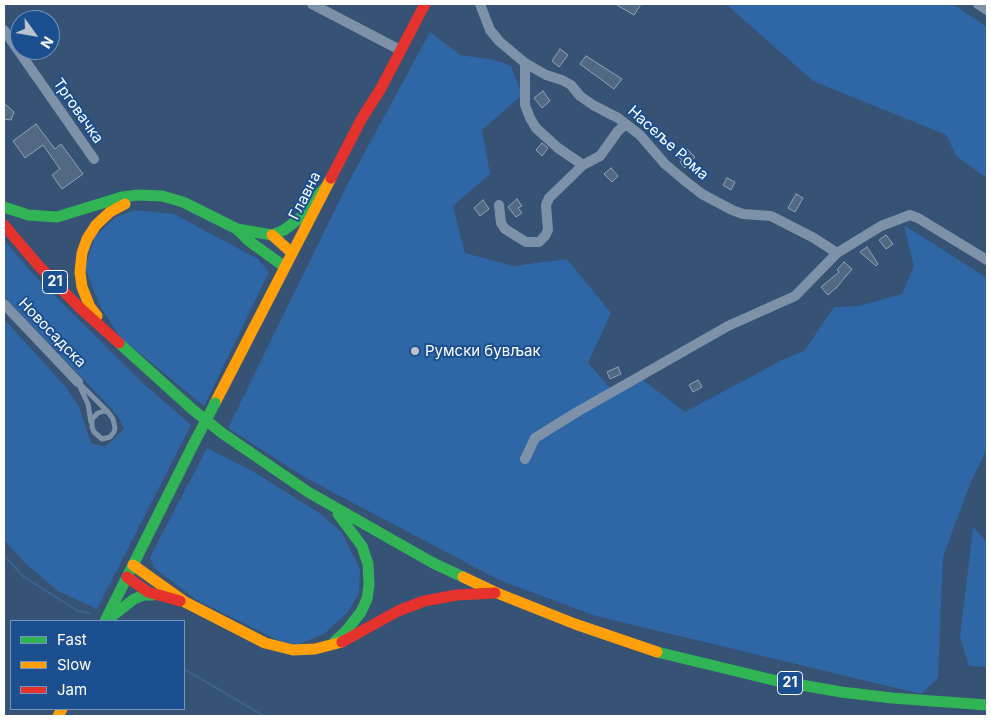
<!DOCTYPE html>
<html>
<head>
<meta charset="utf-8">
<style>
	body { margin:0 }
	#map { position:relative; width:991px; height:720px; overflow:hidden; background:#365274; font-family:Inter,sans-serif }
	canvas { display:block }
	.frame { position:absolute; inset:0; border:5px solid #fff; pointer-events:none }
	.legend { position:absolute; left:10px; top:620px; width:175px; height:90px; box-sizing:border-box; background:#1b4f8f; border:1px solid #7695bc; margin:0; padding:6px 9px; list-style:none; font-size:15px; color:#fff }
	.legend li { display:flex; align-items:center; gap:10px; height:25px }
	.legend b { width:25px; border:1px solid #7695bc }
	.north { position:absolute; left:10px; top:10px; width:50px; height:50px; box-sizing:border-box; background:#1b4f8f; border:1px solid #7695bc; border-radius:50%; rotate:122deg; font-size:14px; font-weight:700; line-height:20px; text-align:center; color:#fff }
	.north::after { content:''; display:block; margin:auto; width:18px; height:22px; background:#b9c2ce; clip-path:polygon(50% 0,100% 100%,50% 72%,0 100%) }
</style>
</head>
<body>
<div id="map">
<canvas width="991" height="720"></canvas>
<div class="frame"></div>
<ul class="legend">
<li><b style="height:6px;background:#30b455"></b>Fast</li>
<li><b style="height:6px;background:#ff9f0a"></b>Slow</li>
<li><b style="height:6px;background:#e5322d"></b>Jam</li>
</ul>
<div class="north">N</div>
</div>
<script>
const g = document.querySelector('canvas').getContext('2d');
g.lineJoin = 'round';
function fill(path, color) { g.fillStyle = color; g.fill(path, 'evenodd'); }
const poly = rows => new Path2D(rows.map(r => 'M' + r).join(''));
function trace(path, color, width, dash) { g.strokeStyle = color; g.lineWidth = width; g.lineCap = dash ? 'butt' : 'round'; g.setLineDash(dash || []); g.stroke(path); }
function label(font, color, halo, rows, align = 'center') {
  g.font = font + ' Inter,sans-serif'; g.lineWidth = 4; g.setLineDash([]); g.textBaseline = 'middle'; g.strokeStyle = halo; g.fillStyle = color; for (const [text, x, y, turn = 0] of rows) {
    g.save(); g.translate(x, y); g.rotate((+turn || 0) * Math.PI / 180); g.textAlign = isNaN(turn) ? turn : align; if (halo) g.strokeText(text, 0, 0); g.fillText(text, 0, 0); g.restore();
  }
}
fill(poly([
	[726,4,953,4,987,27,987,178,957,157,946,135,813,81],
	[430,32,460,55,495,60,511,66,522,95,482,130,490,174,453,206,465,253,513,266,567,259,611,313,588,363,611,389,640,378,685,412,784,359,804,351,834,307,858,306,902,294,914,266,904,225,987,278,987,449,970,484,943,557,938,678,921,694,596,616,499,580,306,478,228,428,347,185],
	[135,210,174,214,258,259,269,272,204,406,120,337,100,306,85,268,95,236,116,217],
	[4,240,31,272,144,384,191,425,97,609,58,591,26,564,4,540,4,319,66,387,79,407,91,443,105,447,124,429,119,418,107,404,4,296],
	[207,448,254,472,321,514,342,533,360,569,359,593,348,612,324,634,297,645,275,639,197,600,154,568,150,557],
	[973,527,987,542,987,667,969,666,960,637]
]), '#2f66a5');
trace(poly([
	[4,556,24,577,78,611,89,613],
	[184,669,264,716]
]), '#3b618d', 2.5);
const building = poly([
	[615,4,641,4,634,15,615,4],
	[560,49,568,55,559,67,552,61,560,49],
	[586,56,622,79,614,89,580,64,586,56],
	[543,91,550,101,542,108,534,98,543,91],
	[4,103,14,112,11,120,4,119,4,103],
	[36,124,55,149,61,144,83,174,62,189,52,175,60,169,43,145,25,158,13,141,36,124],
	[542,143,548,148,542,156,536,150,542,143],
	[687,149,695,157,685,168,680,162,682,160,679,157,687,149],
	[611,168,618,176,612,182,604,174,611,168],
	[727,178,735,182,731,190,723,185,727,178],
	[796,194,803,198,795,212,788,208,796,194],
	[517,199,522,206,518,208,522,213,516,217,508,207,517,199],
	[483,200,489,209,480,216,474,208,483,200],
	[886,235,893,244,886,249,879,240,886,235],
	[867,247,878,264,876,266,860,252,867,247],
	[844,262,852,269,837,287,828,295,821,287,839,272,837,270,844,262],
	[618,367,621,374,610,379,607,372,618,367],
	[698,380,702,387,693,392,689,385,698,380]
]);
fill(building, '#526984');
trace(building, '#92a2b6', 1);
trace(poly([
	[78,382,108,412,113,419,115,428,114,432,110,437,102,439,94,432,92,427,92,419,98,413,104,411,108,412],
	[80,387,88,404,91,422]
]), '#7d92a8', 5);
trace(poly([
	[312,4,400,50],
	[480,4,490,30,499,41,525,63,546,75,562,80,571,85,580,96,593,105,618,118,640,135,665,164,684,180,702,194,732,210,743,214,771,216,814,238,837,253,881,226,910,215,918,218,987,260],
	[978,4,987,10],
	[4,30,94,159],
	[525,63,525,105,530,118,536,128,558,148,583,165],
	[499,205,501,223,505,229,526,242,539,242,545,236,548,230,546,205,549,198,583,165,600,156,618,131,626,124],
	[4,304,78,382],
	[525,459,535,438,577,412,728,326,795,296,837,253]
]), '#7d92a8', 10);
trace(poly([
	[4,207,28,215,57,217,122,197,138,195,162,196,183,202,237,229,249,241,285,267],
	[237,229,272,235,284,230,304,215,314,199,327,186],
	[119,343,192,409,222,433,308,492,433,563,463,577],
	[105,621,192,447],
	[106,621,134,599,144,595,153,595],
	[335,641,346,631,361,612,367,599,369,585,368,564,362,546,338,514],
	[657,652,773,680,841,692,892,698,987,705]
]), '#30b455', 11);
trace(poly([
	[272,235,292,253],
	[97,316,90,307,82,287,80,272,82,253,87,239,96,225,110,212,125,204],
	[215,403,331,178],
	[133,565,185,602,265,643,293,650,315,649,342,642],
	[463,577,497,593,575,624,657,652],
	[58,716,62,709]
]), '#ff9f0a', 11);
trace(poly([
	[331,178,362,118,380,90,425,4],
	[4,225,39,266,80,308,119,343],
	[127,577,148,592,180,601],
	[342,642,398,611,424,601,457,595,495,593]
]), '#e5322d', 11);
trace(poly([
	[192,447,215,403]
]), '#30b455', 11);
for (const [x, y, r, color] of [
	[415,351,5,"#b9c2ce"]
]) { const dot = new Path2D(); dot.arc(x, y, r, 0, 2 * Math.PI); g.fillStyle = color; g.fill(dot); trace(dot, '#1b4f8f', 2); }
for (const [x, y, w] of [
	[55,282,25],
	[790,683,25]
]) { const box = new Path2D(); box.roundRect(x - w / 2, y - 11.5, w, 23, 4); g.fillStyle = '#1b4f8f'; g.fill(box); trace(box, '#fff', 1); }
label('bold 14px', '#fff', null, [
	["21",55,282],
	["21",790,683]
]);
label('15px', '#fff', '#1b4f8f', [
	["Трговачка",78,111,55],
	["Насеље Рома",668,143,42],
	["Главна",305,196,-63],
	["Новосадска",52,333,46]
]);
label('15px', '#fff', '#1b4f8f', [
	["Румски бувљак",425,351]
], 'left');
</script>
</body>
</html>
